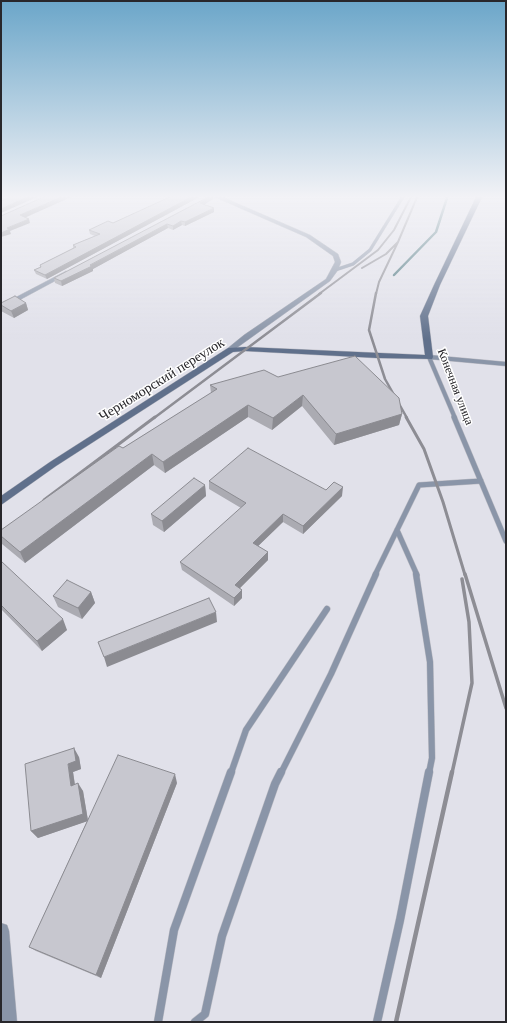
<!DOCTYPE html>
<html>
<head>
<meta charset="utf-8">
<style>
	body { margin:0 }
	#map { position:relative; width:507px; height:1023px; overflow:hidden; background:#e1e1ea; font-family:Georgia,serif }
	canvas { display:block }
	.frame { position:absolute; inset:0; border:2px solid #28272b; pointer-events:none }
</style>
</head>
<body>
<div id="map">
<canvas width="507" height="1023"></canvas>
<div class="frame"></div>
</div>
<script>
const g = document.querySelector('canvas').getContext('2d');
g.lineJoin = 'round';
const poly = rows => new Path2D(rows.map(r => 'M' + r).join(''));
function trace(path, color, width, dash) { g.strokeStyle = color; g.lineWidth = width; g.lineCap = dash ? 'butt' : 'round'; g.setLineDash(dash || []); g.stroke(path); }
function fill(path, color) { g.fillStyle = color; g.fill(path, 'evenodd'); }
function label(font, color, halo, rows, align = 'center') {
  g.font = font + ' Georgia,serif'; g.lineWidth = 3; g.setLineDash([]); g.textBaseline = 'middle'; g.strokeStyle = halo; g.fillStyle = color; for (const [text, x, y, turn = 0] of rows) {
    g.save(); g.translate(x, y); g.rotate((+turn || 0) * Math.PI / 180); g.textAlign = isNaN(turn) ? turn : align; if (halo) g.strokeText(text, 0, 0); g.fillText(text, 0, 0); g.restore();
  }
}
trace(poly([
	[394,275,436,232,448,195]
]), '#447079', 2.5);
const laneFar4 = poly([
	[335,270,353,264,370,250,404,195]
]);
const laneFar3 = poly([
	[455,418,429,357,506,364]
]);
const laneFar2 = poly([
	[454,417,506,541],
	[397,530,417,575],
	[375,575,419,485,481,481]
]);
const laneFar1 = poly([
	[416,574,430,662,432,758,429,773],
	[231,773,246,730,327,609],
	[281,773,331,674,376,574]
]);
const lane = poly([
	[158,1022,174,930,231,772],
	[195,1022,205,1014,222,936,275,784,281,772],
	[377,1022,400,920,429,772]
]);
const street = poly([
	[210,195,218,195,310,235,338,254,341,262,338,270,330,281,231,352,228,352,228,348,244,335,326,279,335,262,333,256,306,237,210,195],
	[66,271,69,273,68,274,1,310,1,305,66,271],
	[1,923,7,925,9,931,17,1022,1,1022,1,923]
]);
const secondary = poly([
	[477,195,483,195,440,285,428,316,433,357,432,359,377,358,245,351,233,352,56,466,1,505,1,496,50,462,228,348,245,347,425,355,420,316,434,285,477,195]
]);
trace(laneFar4, '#bcbcc4', 3.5);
trace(laneFar3, '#bcbcc4', 5);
trace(laneFar2, '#bcbcc4', 6);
trace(laneFar1, '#bcbcc4', 7);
trace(lane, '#bcbcc4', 9);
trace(street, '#bcbcc4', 1);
trace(secondary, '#bcbcc4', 1);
trace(laneFar4, '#8a95a8', 3);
trace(laneFar3, '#8a95a8', 4);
trace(laneFar2, '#8a95a8', 5);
trace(laneFar1, '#8a95a8', 6);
trace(lane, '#8a95a8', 8);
fill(street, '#8a95a8');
fill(secondary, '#60708b');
trace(poly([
	[362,268,386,254,398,242,418,195],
	[319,294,378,250,394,230,412,195],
	[376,294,379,282,398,242]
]), '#8d8d94', 2);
trace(poly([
	[376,293,369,330,385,379,407,418],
	[154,418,321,293]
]), '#8d8d94', 2.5);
trace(poly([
	[406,417,424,449,443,502,465,575],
	[44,500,155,417]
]), '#8d8d94', 3);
trace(poly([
	[465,574,506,708],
	[452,773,472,683,469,622,462,579]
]), '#8d8d94', 3.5);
trace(poly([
	[396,1022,452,772]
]), '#8d8d94', 4.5);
fill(poly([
	[172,195,203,195,47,279,36,274,34,270,40,267,40,265,73,248,73,245,95,236,90,234,89,230,113,223,173,196],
	[213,195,213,199,204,205,214,212,185,226,182,225,173,230,168,228,93,269,93,271,62,286,55,283,54,278],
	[1,303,26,303,28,310,14,318,1,311],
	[278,377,402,414,399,425,334,445,302,406,272,430,248,417,165,473,154,465,25,563,2,544,1,542,1,530,123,448,211,393,210,385],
	[209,481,326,490,342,496,303,534,283,522,258,546,268,552,268,560,240,588,242,590,242,598,234,606,182,570,180,562,241,508,209,489],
	[205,485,206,496,164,532,153,525,151,514],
	[1,561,67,630,42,651,1,609],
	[91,592,95,603,82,619,58,607,53,596],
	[79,757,81,769,73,772,75,784,83,791,88,820,177,783,101,978,36,951,29,947,87,821,38,838,31,831]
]), '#ababb2');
fill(poly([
	[32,195,42,195,1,213,1,209],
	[66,195,76,195,22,219,20,215],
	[195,195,203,195,47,279,45,275],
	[213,195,213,199,200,207,200,203],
	[214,208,214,212,185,226,185,222],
	[29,219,30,223,10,231,11,234,1,237,1,233,7,228],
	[181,221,182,225,173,230,173,226],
	[167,224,168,228,93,269,93,271,62,286,61,281],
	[26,303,28,310,14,318,11,311],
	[303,395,302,406,272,430,273,418],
	[248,405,248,417,165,473,163,462],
	[402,414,399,425,334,445,336,434],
	[152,454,154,465,25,563,20,552],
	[205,485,206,496,164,532,162,521],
	[343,487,342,496,303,534,303,526],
	[283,514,283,522,253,551,253,543],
	[268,552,268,560,235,593,235,585],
	[242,590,242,598,234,606,234,598],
	[91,592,95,603,82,619,78,608],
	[216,612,217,622,107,667,104,657],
	[63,619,67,630,42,651,37,641],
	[74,748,79,757,81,769,73,772,76,794,71,786,68,764],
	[175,774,177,783,101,978,96,975],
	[78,783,83,791,88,821,38,838,31,831]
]), '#8b8b91');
const building = poly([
	[16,195,32,195,1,209,1,201,16,195],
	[48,195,66,195,20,215,29,219,7,228,10,229,1,233,1,216,48,195],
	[174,195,195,195,45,275,34,270,41,267,40,265,76,247,73,245,100,234,89,230,108,221,113,223,174,195],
	[212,195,200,203,214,208,185,222,181,221,173,226,167,224,90,265,92,266,61,281,54,278,212,195],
	[15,296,26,303,11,311,1,305,1,303,15,296],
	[355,356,399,398,402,414,336,434,303,395,273,418,248,405,163,462,152,454,20,552,1,536,1,530,119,446,123,448,217,389,210,385,264,370,278,377,355,356],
	[248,448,326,490,334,482,343,487,303,526,283,514,253,543,268,552,235,585,242,590,234,598,180,562,246,503,209,481,248,448],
	[194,478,205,485,162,521,151,514,194,478],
	[1,561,63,619,37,641,1,605,1,561],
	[67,580,91,592,78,608,53,596,67,580],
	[209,598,216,612,104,657,98,642,209,598],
	[74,748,76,761,68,764,71,786,78,783,83,814,31,831,25,764,74,748],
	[118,755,175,774,96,975,29,947,118,755]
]);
fill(building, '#c7c7cf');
trace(building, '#8b8b91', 1);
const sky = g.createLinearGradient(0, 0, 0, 339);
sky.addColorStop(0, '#6ba6c9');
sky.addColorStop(0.58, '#f2f2f6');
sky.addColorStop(1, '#f2f2f600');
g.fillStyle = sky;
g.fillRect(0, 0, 507, 339);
label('12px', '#28272b', '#fff', [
	["Конечная улица",455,387,69]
]);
label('14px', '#28272b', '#fff', [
	["Черноморский переулок",162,380,-32]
]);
</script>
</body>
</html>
